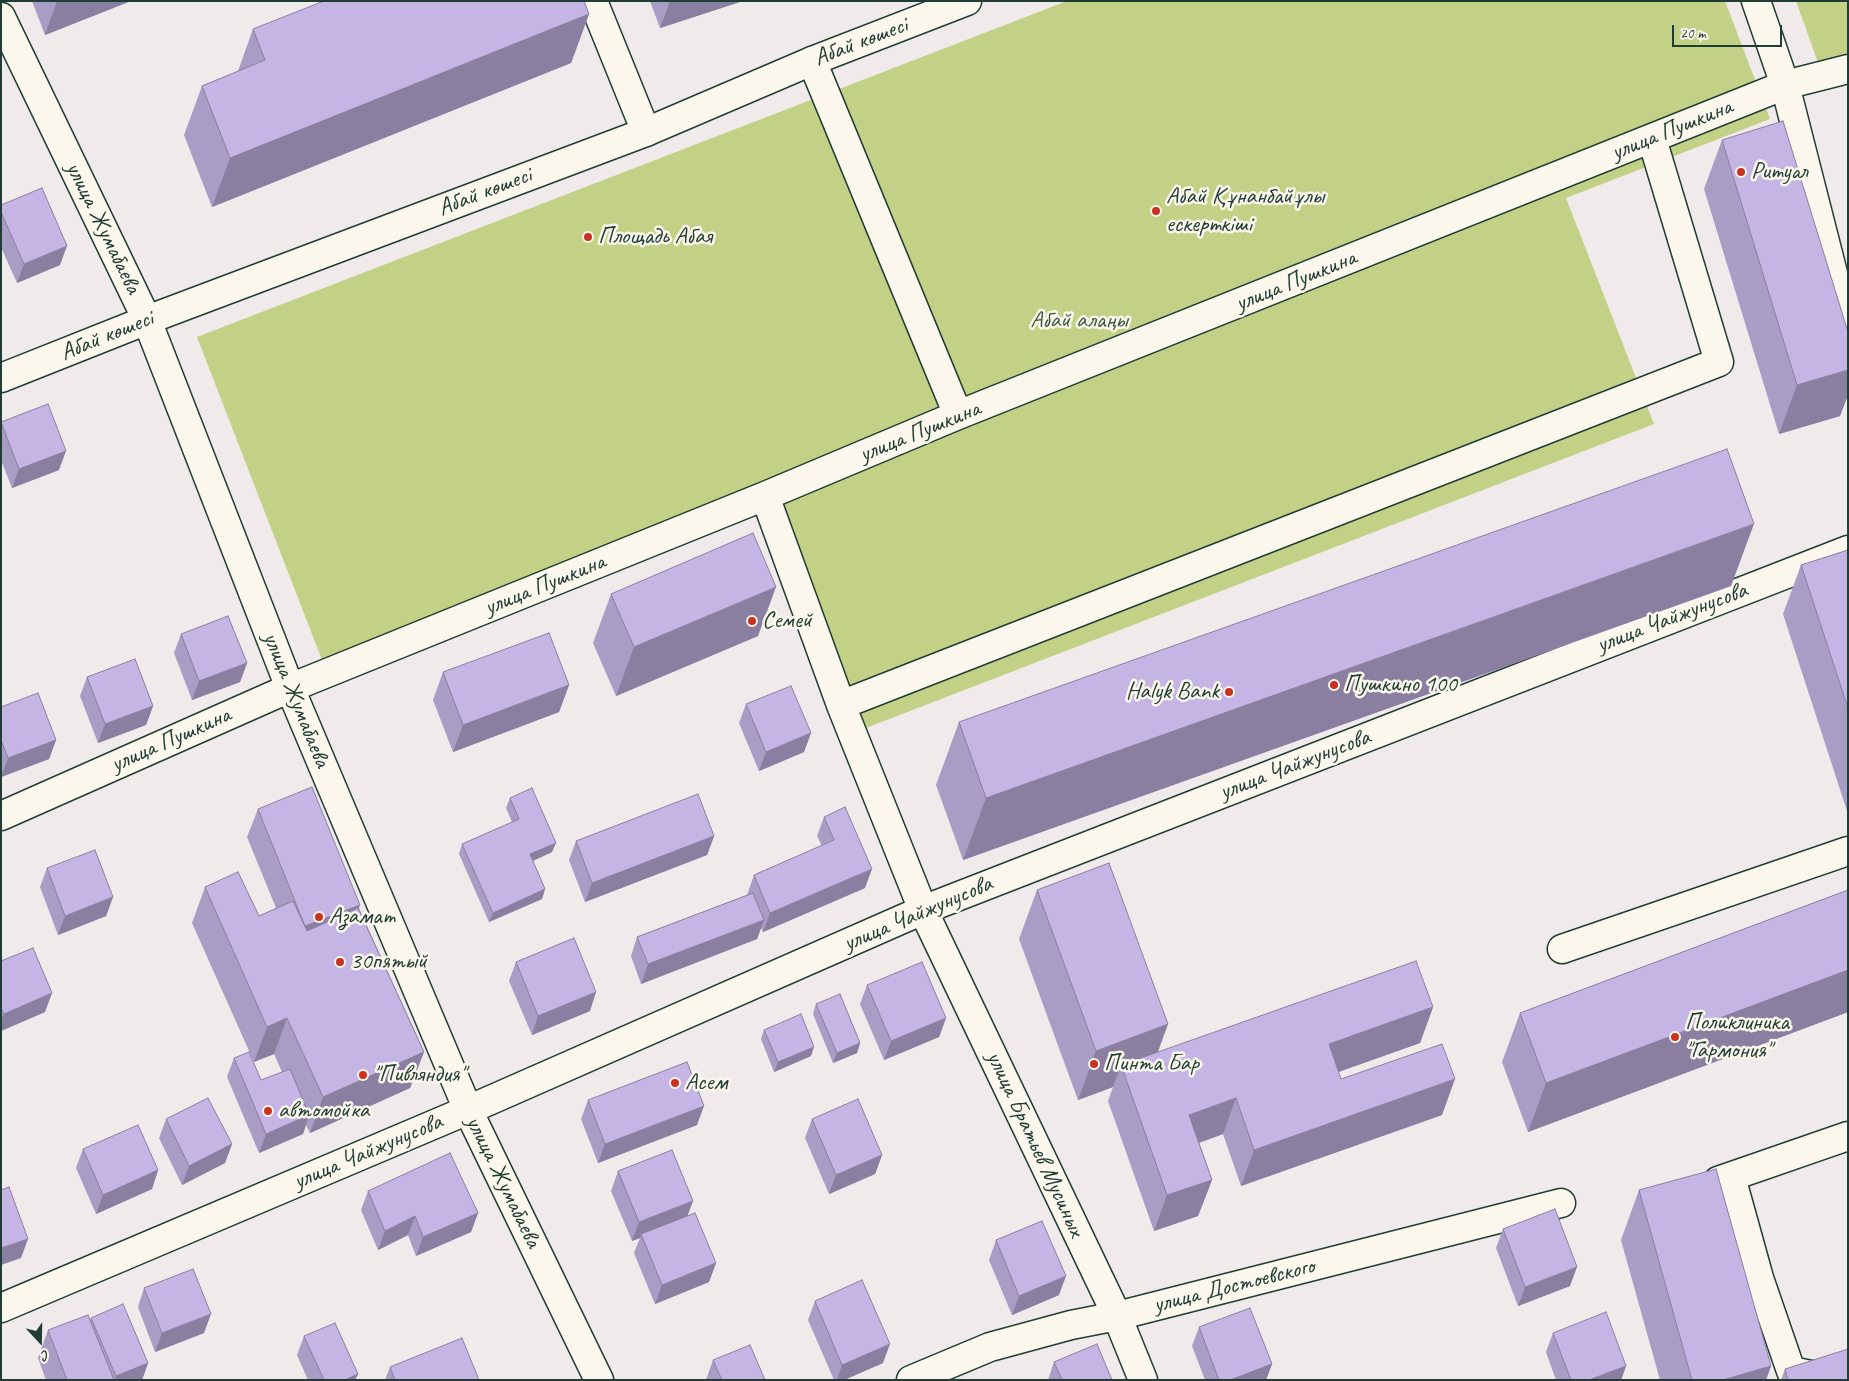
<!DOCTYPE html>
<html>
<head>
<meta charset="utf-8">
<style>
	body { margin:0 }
	#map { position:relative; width:1849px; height:1381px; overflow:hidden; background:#f0eaeb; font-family:Caveat,sans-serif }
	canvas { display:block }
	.frame { position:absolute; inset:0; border:2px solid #1f3d34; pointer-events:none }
	.north { position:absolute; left:15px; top:1316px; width:50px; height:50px; -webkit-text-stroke:4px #fbf7ec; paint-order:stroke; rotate:159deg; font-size:14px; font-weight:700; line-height:20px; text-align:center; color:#1f3d34 }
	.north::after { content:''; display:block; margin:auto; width:18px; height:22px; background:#1f3d34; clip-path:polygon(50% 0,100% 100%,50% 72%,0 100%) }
	.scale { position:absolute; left:1672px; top:25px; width:110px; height:22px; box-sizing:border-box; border:2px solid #1f3d34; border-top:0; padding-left:6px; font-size:15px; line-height:18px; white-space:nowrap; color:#1f3d34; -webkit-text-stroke:4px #fbf7ec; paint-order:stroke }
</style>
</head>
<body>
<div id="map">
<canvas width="1849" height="1381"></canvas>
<div class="frame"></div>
<div class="north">С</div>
<div class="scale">20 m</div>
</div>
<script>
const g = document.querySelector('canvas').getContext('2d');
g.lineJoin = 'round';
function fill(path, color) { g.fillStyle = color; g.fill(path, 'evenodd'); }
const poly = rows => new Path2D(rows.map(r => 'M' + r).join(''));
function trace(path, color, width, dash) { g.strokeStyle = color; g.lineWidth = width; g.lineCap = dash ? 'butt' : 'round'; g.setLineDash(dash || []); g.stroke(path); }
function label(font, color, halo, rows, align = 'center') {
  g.font = font + ' Caveat,sans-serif'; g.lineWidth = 5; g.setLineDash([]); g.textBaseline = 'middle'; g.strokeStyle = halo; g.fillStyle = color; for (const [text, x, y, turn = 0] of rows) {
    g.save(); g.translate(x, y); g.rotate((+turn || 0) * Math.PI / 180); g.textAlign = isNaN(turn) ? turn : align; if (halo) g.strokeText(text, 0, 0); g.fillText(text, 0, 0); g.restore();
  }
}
fill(poly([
	[1067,1,1725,1,1770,119,1566,198,1654,424,853,733,767,509,329,678,197,337],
	[1796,1,1848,1,1848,77,1826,85]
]), '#c2d186');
const minor = poly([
	[593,1,646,132],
	[1756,1,1785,85,1848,332],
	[1,17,147,320,290,688,468,1110,599,1380],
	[812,61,958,415],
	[765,496,841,705,923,910,1117,1316,1143,1380],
	[841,705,1719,362,1652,139],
	[1,816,290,688,765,496,958,415,1785,85,1848,69],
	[1562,949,1848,851],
	[1731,1177,1759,1278,1791,1371,1821,1377,1848,1367],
	[1718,1181,1848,1136],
	[1,1308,468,1110,923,910,1848,550],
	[911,1380,990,1347,1071,1325,1117,1316,1561,1203]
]);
const major = poly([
	[1,378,147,320,646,132,812,61,967,1]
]);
trace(minor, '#1f3d34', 31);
trace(major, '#1f3d34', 31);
trace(minor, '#fbf7ec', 28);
trace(major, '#fbf7ec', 28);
fill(poly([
	[32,1,131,1,45,35],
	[650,1,743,1,660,28],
	[589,14,571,63,212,207,184,135,202,86,238,71,253,29],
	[1722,140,1848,332,1848,395,1840,416,1779,434,1704,189],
	[1,205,60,265,17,283,1,247],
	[1,422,59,470,12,488,1,460],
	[1848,550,1848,811,1847,811,1783,614,1801,565],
	[1731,586,963,860,936,785,959,722],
	[611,594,758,636,616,696,593,643],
	[181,634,247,663,240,682,192,700,174,653],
	[443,672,569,685,559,712,453,752,433,700],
	[87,677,153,706,146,725,98,743,80,696],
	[746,704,811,733,804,752,759,771,739,723],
	[1,707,56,740,49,759,1,777],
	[510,798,552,852,533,861,545,889,542,899,489,922,459,854,462,844,512,822,506,808],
	[258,809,359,908,424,1052,410,1088,310,1133,306,1125,303,1134,259,1153,227,1077,234,1058,261,1080,282,1072,274,1054,254,1062,192,923,205,887,259,916,276,908,247,837],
	[824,817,865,888,763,932,761,928,757,939,641,984,631,956,637,937,747,895,754,875,822,846,817,836],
	[714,836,707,855,585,902,569,860,576,841],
	[47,868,113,897,106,916,58,935,40,887],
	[1037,890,1158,1052,1433,1007,1420,1043,1338,1072,1341,1079,1442,1115,1241,1186,1223,1134,1199,1143,1212,1180,1198,1216,1154,1231,1108,1101,1113,1087,1078,1100,1019,939],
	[1848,890,1848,1012,1528,1132,1502,1062,1520,1013],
	[1,961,45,1012,1,1031],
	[516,962,590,1011,532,1035,509,981],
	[867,985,946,1018,939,1037,884,1060,860,1004],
	[816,1004,860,1043,857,1053,833,1063,813,1014],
	[764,1030,811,1056,774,1072,761,1039],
	[588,1100,697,1125,598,1163,581,1119],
	[166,1119,232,1144,225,1163,182,1185,159,1138],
	[812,1119,882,1155,875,1174,829,1194,805,1138],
	[83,1149,158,1170,152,1189,96,1214,76,1168],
	[618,1171,687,1216,716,1263,709,1282,655,1304,634,1253,640,1238,632,1241,611,1191],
	[1639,1190,1771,1366,1766,1380,1660,1380,1621,1240],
	[368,1191,478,1213,471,1232,416,1256,408,1235,378,1250,361,1210],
	[1503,1229,1570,1286,1518,1306,1496,1248],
	[996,1240,1059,1295,1012,1315,989,1260],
	[144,1288,204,1333,155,1352,138,1307],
	[815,1301,883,1363,844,1380,834,1380,808,1320],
	[91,1318,148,1363,142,1380,46,1380,38,1358,48,1330,90,1320],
	[1199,1327,1272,1364,1266,1380,1205,1380,1192,1346],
	[1553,1333,1626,1366,1621,1380,1556,1380,1546,1352],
	[304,1336,358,1374,355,1380,308,1380,297,1355],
	[713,1360,765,1380,706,1380],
	[1054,1362,1112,1380,1048,1380],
	[390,1367,479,1380,385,1380],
	[1785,1369,1848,1380,1781,1380]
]), '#a99cc5');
fill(poly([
	[57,1,131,1,45,35],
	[670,1,743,1,660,28],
	[589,14,571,63,212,207,230,158],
	[67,246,60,265,17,283,24,264],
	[1848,370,1848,395,1840,416,1779,434,1797,385],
	[66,451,59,470,12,488,19,469],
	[1754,524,1731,586,963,860,986,798],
	[776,587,758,636,616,696,634,647],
	[247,663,240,682,192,700,199,681],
	[569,685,559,712,453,752,463,725],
	[153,706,146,725,98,743,105,724],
	[811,733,804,752,759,771,766,752],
	[56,740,49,759,1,777,8,758],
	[714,836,707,855,585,902,592,883],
	[556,843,552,852,526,864,530,854],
	[872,869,865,888,763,932,770,913],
	[545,889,542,899,489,922,493,913],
	[113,897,106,916,58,935,65,916],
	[360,905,350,933,295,954,305,926],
	[764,920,757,939,641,984,648,964],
	[1848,970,1848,1012,1528,1132,1546,1083],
	[596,992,590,1011,532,1035,538,1016],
	[52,993,45,1012,1,1031,1,1020,4,1014],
	[1433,1007,1420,1043,1316,1080,1329,1044],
	[287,1018,274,1054,254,1062,267,1027],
	[946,1018,939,1037,884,1060,891,1041],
	[1168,1024,1150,1074,1121,1065,1113,1087,1078,1100,1096,1051],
	[860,1043,857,1053,833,1063,837,1053],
	[814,1047,811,1056,774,1072,778,1062],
	[424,1052,410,1088,310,1133,323,1097],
	[1455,1079,1442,1115,1241,1186,1254,1150],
	[1236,1098,1223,1134,1176,1151,1189,1115],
	[704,1106,697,1125,598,1163,605,1144],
	[309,1115,303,1134,259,1153,266,1134],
	[232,1144,225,1163,182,1185,189,1166],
	[882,1155,875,1174,829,1194,836,1175],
	[158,1170,152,1189,96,1214,103,1195],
	[1212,1180,1198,1216,1154,1231,1167,1195],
	[693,1201,686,1220,641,1234,640,1238,632,1241,639,1222],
	[478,1213,471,1232,416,1256,423,1237],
	[415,1216,408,1235,378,1250,385,1231],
	[28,1239,21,1258,1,1265,1,1248],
	[716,1263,709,1282,655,1304,662,1285],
	[1577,1267,1570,1286,1518,1306,1525,1287],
	[1066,1276,1059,1295,1012,1315,1019,1296],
	[211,1314,204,1333,155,1352,162,1333],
	[890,1344,883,1363,844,1380,837,1380,842,1365],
	[148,1363,142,1380,115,1380,116,1376],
	[1272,1364,1266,1380,1230,1380],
	[1626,1366,1621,1380,1589,1380],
	[1771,1366,1766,1380,1723,1380],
	[358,1374,355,1380,345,1380]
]), '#8a7fa0');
const building = poly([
	[324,1,584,1,589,14,230,158,202,86,265,60,253,29,324,1],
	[1783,121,1848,332,1848,370,1797,385,1722,140,1783,121],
	[42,188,67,246,24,264,1,212,1,205,42,188],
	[48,404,66,451,19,469,1,422,48,404],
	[1727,449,1754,524,986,798,959,722,1727,449],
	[753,533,776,587,634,647,611,594,753,533],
	[1848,550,1848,708,1801,565,1848,550],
	[228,616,247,663,199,681,181,634,228,616],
	[549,633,569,685,463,725,443,672,549,633],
	[135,659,153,706,105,724,87,677,135,659],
	[791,686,811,733,766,752,746,704,791,686],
	[38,693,56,740,8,758,1,740,1,707,38,693],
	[312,787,360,905,305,926,258,809,312,787],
	[532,788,556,843,530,854,545,889,493,913,462,844,519,819,510,798,532,788],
	[698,794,714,836,592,883,576,841,698,794],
	[845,807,872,869,770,913,754,875,834,840,824,817,845,807],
	[95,850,113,897,65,916,47,868,95,850],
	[1109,863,1168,1024,1096,1051,1037,890,1109,863],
	[238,872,259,916,293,901,307,931,358,908,424,1052,323,1097,287,1018,267,1027,205,887,238,872],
	[1848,890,1848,970,1546,1083,1520,1013,1848,890],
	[753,893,764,920,648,964,637,937,753,893],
	[574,938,596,992,538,1016,516,962,574,938],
	[33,948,52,993,4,1014,1,1008,1,961,33,948],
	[1416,961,1433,1007,1329,1044,1341,1079,1442,1044,1455,1079,1254,1150,1236,1098,1189,1115,1212,1180,1167,1195,1121,1065,1416,961],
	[922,962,946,1018,891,1041,867,985,922,962],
	[840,994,860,1043,837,1053,816,1004,840,994],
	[801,1014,814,1047,778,1062,764,1030,801,1014],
	[249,1052,261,1080,290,1069,309,1115,266,1134,234,1058,249,1052],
	[687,1062,704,1106,605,1144,588,1100,687,1062],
	[208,1098,232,1144,189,1166,166,1119,208,1098],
	[858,1099,882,1155,836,1175,812,1119,858,1099],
	[138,1125,158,1170,103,1195,83,1149,138,1125],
	[672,1150,693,1201,639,1222,618,1171,672,1150],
	[450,1153,478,1213,423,1237,415,1216,385,1231,368,1191,450,1153],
	[1716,1169,1771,1366,1723,1380,1692,1380,1639,1190,1716,1169],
	[9,1187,28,1239,1,1248,1,1190,9,1187],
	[1555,1209,1577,1267,1525,1287,1503,1229,1555,1209],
	[695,1213,716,1263,662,1285,641,1234,695,1213],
	[1042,1221,1066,1276,1019,1296,996,1240,1042,1221],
	[193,1269,211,1314,162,1333,144,1288,193,1269],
	[862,1280,890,1344,842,1365,815,1301,862,1280],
	[123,1304,148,1363,116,1376,91,1318,123,1304],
	[1250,1308,1272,1364,1230,1380,1219,1380,1199,1327,1250,1308],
	[1606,1312,1626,1366,1589,1380,1571,1380,1553,1333,1606,1312],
	[88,1315,114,1380,67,1380,48,1330,88,1315],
	[335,1323,358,1374,345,1380,324,1380,304,1336,335,1323],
	[462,1338,479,1380,395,1380,390,1367,462,1338],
	[1097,1344,1112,1380,1062,1380,1054,1362,1097,1344],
	[750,1345,765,1380,722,1380,713,1360,750,1345],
	[1848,1349,1848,1380,1788,1380,1785,1369,1848,1349]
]);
fill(building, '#c5b5e5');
trace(building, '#8a7fa0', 1);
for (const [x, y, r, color] of [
	[1741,172,5,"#c8321e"],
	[1156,211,5,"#c8321e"],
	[588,237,5,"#c8321e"],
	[752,621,5,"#c8321e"],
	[1334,685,5,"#c8321e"],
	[1229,692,5,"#c8321e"],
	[319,917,5,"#c8321e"],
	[340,962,5,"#c8321e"],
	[1675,1037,5,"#c8321e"],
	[1094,1064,5,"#c8321e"],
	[363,1075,5,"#c8321e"],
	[675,1083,5,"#c8321e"],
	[268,1111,5,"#c8321e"]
]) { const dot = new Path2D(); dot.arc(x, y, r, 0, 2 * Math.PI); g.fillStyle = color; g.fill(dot); trace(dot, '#fbf7ec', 2); }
label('24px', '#1f3d34', '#fbf7ec', [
	["Абай көшесі",861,42,-21],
	["улица Пушкина",1672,130,-22],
	["Абай көшесі",485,192,-21],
	["улица Жумабаева",103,228,64],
	["улица Пушкина",1296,281,-22],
	["Абай көшесі",107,336,-22],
	["улица Пушкина",920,432,-22],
	["улица Пушкина",545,585,-22],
	["улица Чайжунусова",1672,618,-21],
	["улица Жумабаева",296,700,68],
	["улица Пушкина",171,740,-24],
	["улица Чайжунусова",1295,765,-21],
	["улица Чайжунусова",918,914,-23],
	["улица Братьев Мусиных",1035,1144,65],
	["улица Чайжунусова",368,1152,-23],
	["улица Жумабаева",503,1182,64],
	["улица Достоевского",1234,1286,-14]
]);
label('24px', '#1f3d34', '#fbf7ec', [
	["Ритуал",1751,172],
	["Абай Құнанбайұлы",1166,197],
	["ескерткіші",1166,225],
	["Площадь Абая",598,237],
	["Семей",762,621],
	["Пушкино 100",1344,685],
	["Halyk Bank",1219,692,"right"],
	["Азамат",329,917],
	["30пятый",350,962],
	["Поликлиника",1685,1023],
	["\"Гармония\"",1685,1051],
	["Пинта Бар",1104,1064],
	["\"Пивляндия\"",373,1075],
	["Асем",685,1083],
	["автомойка",278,1111]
], 'left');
label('24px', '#405b44', '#fbf7ec', [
	["Абай алаңы",1079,321]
]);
</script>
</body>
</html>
